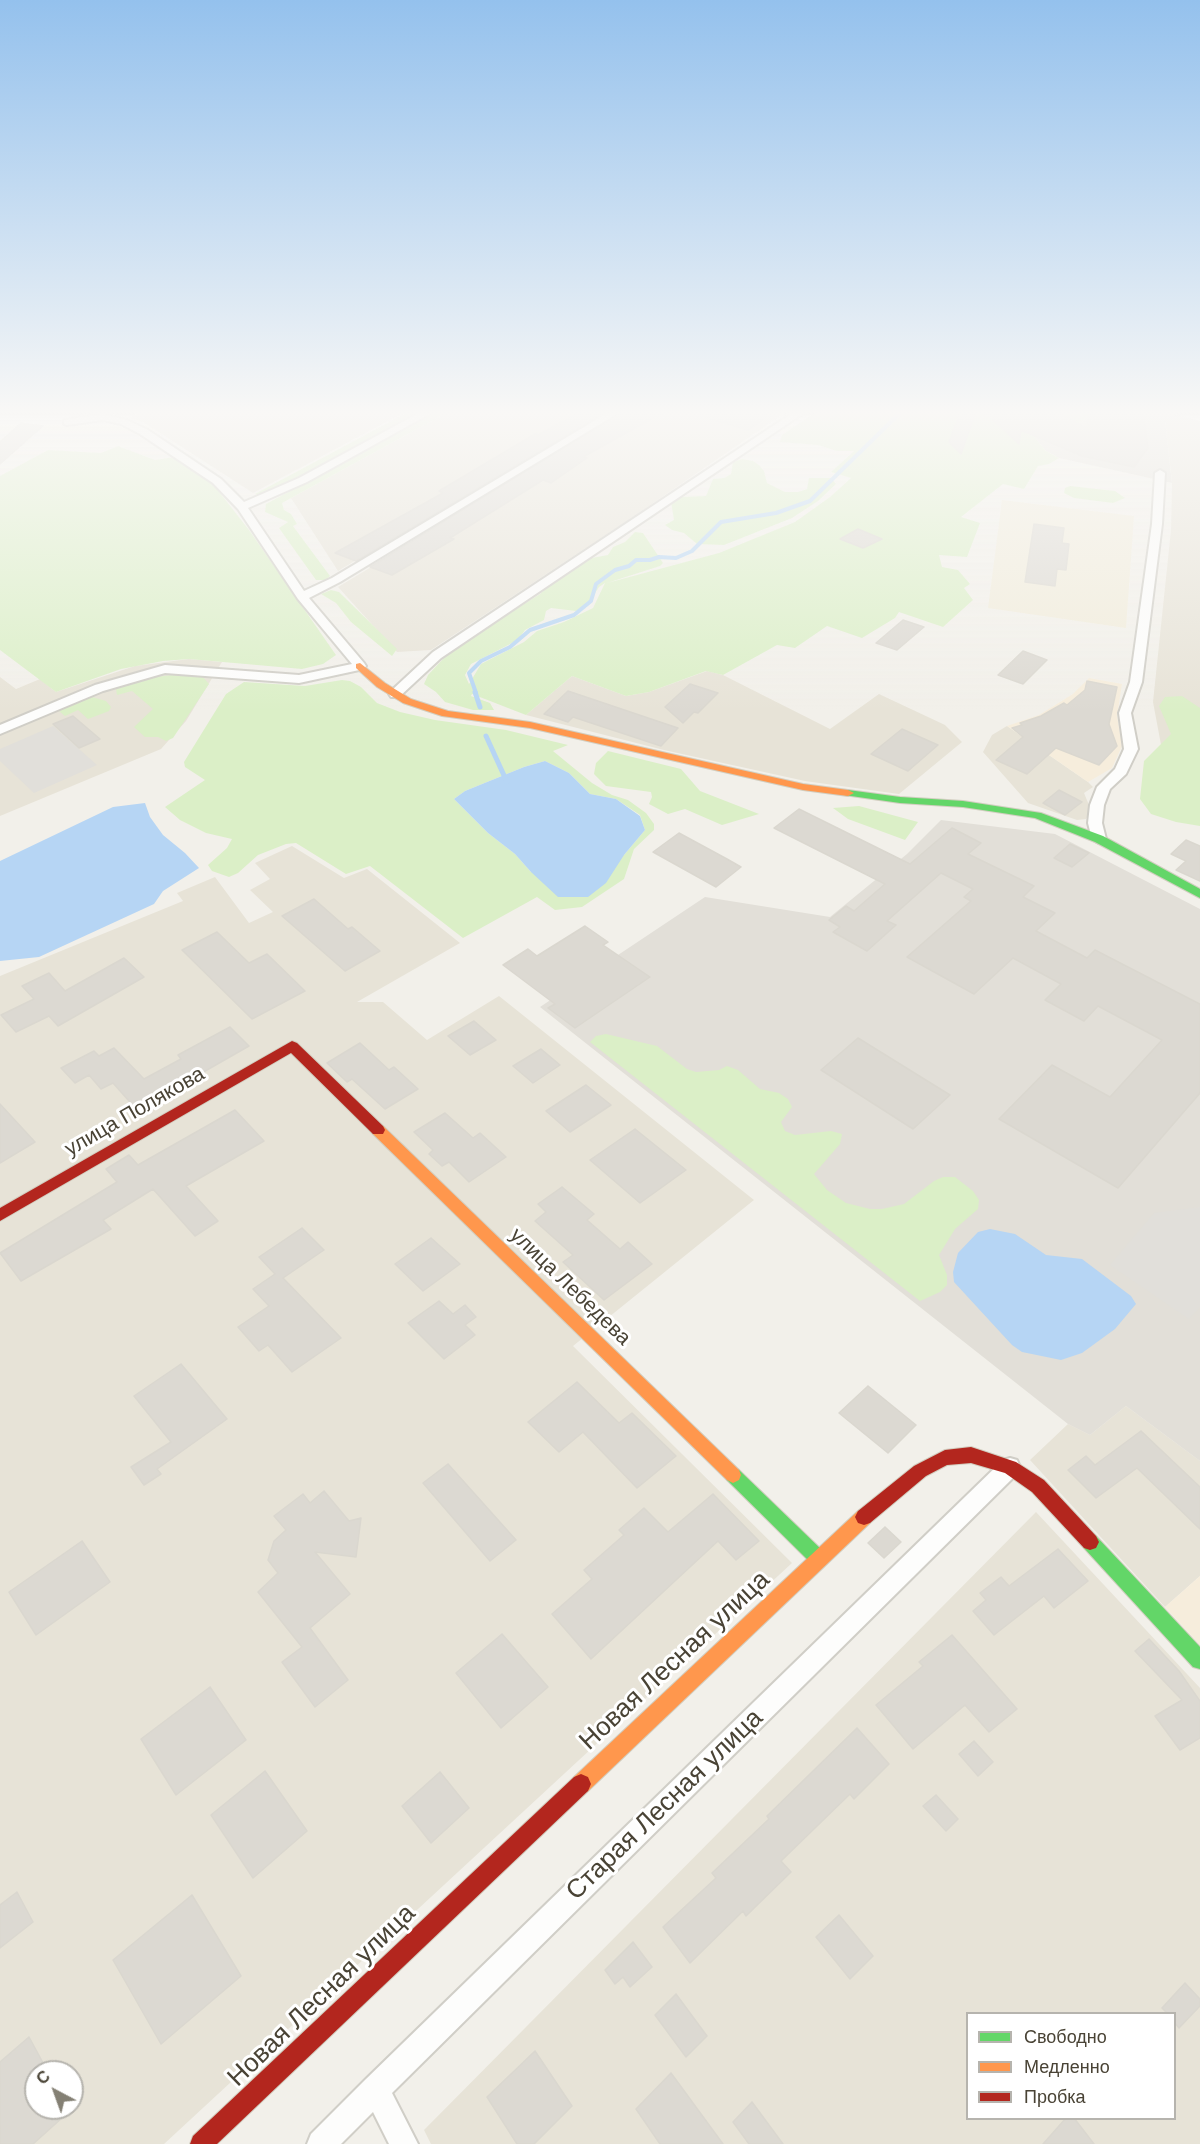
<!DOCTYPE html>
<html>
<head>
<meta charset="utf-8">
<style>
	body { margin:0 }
	#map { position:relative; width:1200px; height:2144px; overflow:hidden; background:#f2f0ea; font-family:Arial,sans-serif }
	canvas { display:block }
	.legend { position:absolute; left:966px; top:2012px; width:210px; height:108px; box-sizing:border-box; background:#fff; border:2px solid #b6b4ae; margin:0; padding:8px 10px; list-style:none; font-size:18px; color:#494335 }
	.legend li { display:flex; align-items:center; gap:12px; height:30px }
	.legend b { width:30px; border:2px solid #b6b4ae }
	.north { position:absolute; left:24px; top:2060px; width:60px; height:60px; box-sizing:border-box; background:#fff; border:2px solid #b6b4ae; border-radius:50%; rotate:319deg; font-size:16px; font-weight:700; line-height:24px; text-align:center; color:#494335 }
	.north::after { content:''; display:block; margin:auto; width:21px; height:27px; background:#848074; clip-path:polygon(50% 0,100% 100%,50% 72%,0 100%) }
</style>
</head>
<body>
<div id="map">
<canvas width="1200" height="2144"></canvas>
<ul class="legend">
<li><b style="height:8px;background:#63d668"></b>Свободно</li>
<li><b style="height:8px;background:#ff974d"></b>Медленно</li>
<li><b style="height:8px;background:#b3261e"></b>Пробка</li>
</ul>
<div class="north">С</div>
</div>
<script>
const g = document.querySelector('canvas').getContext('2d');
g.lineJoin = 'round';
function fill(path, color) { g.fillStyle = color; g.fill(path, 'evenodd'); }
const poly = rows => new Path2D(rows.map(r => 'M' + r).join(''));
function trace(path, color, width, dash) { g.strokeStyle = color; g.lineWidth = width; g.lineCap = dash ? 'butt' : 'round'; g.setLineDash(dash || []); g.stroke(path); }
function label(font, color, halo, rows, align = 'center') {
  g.font = font + ' Arial,sans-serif'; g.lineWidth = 6; g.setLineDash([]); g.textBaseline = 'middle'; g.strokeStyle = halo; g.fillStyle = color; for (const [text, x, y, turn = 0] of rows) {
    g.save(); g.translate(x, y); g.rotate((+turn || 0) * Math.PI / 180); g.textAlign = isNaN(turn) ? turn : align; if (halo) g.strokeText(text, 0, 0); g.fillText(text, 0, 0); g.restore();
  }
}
fill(poly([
	[135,412,405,412,253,493,143,422,129,418,138,413],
	[448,412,604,412,338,571,291,498],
	[628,412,786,412,630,519,431,650,397,652,338,587],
	[1177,415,1200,421,1200,781,1165,766,1153,702,1171,530,1172,483,1165,420],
	[189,659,222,662,186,721,161,749,0,816,0,677,16,689,40,679,56,692,135,666],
	[707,671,723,675,830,729,879,694,945,725,962,742,899,794,805,781,664,750,526,715,572,676,626,696,649,692],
	[1007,726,1088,782,1093,787,1084,793,1091,810,1086,819,1077,820,1028,803,983,752,992,735],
	[292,846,344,878,367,869,460,943,357,1002,383,1002,427,1040,499,996,754,1200,573,1346,792,1563,164,2144,0,2144,0,976,183,901,177,893,215,877,249,923,273,912,250,890,270,879,255,863],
	[36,2072,72,2072,72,2108,36,2108],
	[1126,1406,1200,1461,1200,1576,1165,1607,1030,1460,1068,1424,1090,1435],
	[1036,1512,1200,1688,1200,2144,431,2144,424,2130],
	[968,2014,1174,2014,1174,2118,968,2118]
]), '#e7e3d7');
fill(poly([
	[1089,678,1122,684,1117,716,1122,746,1112,768,1088,782,1007,726,1039,715,1073,694],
	[1200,1576,1200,1645,1165,1607]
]), '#f6eddc');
fill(poly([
	[1088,412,1177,412,1177,415,1165,421,1172,483,1059,458,1046,451,1021,421,1087,418],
	[941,820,1055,834,1200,909,1200,1461,1126,1406,1090,1435,1068,1424,540,1007,705,897,830,917,907,854]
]), '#e2dfd8');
fill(poly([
	[1002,500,1134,516,1126,628,988,608]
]), '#f1ecdb');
fill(poly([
	[408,412,421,412,300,478,260,496,255,494],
	[436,412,448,412,282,503,284,510,291,514,297,524,293,526,330,576,326,580,316,580,279,528,288,522,265,512,266,504],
	[821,412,1088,412,1087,418,1070,428,1021,421,1046,451,1059,458,1049,464,1038,466,1024,489,1003,484,961,517,980,523,967,557,939,555,942,567,958,570,970,584,964,588,973,600,943,627,899,612,895,618,862,638,827,626,795,648,777,645,723,675,706,671,649,692,626,696,572,676,526,715,472,694,471,696,490,703,494,710,473,710,445,702,436,692,424,684,428,675,443,659,465,641,540,594,552,583,586,559,608,555,613,547,625,542,635,532,643,533,663,563,660,566,607,583,719,553,795,522,830,497,851,478,831,472,854,451,837,451,818,445,780,442,782,435,813,414],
	[605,583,593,608,564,622,537,631,524,642,481,664,469,684,465,675,471,664,518,640,525,630,544,620,546,611,551,608,576,611,588,604,599,587],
	[118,446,155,460,174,457,213,484,249,530,336,655,323,664,302,669,189,659,163,661,121,669,56,692,0,650,0,476,48,450,101,453],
	[742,459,753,461,759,465,764,471,767,483,785,492,798,492,807,489,809,478,831,478,836,484,818,501,792,518,724,545,697,544,684,533,672,530,665,525,674,520,671,502,681,497,706,496,713,479,724,478,731,474,733,462],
	[1070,486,1115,491,1125,498,1113,503,1074,498,1064,493,1065,488],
	[331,590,339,592,397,649,392,656,351,622,336,603,321,594],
	[172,675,202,676,209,684,173,738,166,741,158,737,145,737,134,727,153,709,132,691,117,695,116,689,147,678],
	[342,680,350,681,361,687,377,703,400,712,435,720,506,730,568,745,553,751,592,783,612,795,628,800,646,813,654,824,654,830,634,849,624,879,582,907,555,910,537,897,463,938,370,866,346,874,296,843,286,844,258,855,238,873,229,877,212,871,208,865,227,848,232,839,206,833,180,820,165,807,205,780,185,767,184,762,226,694,244,682,305,686],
	[545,761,569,773,590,794,616,799,640,815,645,830,624,855,531,872,515,854,488,833,454,799,465,791,524,767],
	[1182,696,1200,708,1200,826,1176,822,1151,814,1140,799,1144,761,1171,734,1159,706,1165,697],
	[92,697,106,701,111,707,109,711,88,719,78,710,65,716,59,711],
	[608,751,681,769,700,791,759,814,722,825,685,809,668,814,649,804,652,797,651,792,606,786,594,774,596,763],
	[859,806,918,822,905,840,848,819,833,808],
	[606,1034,657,1046,687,1069,696,1072,719,1070,727,1066,738,1070,760,1089,779,1093,788,1099,792,1107,781,1122,785,1131,795,1135,831,1131,842,1134,840,1144,814,1174,827,1190,846,1203,870,1209,882,1209,904,1204,934,1181,943,1177,955,1177,973,1191,979,1200,978,1209,955,1229,939,1255,947,1275,947,1285,940,1292,920,1301,590,1042,596,1036]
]), '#dbefc7');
fill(poly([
	[53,726,97,765,34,793,0,761,0,749],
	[1200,1207,1200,1307,1189,1319,1110,1265,1154,1213]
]), '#e1dfda');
fill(poly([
	[545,761,569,773,590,794,616,799,640,816,645,830,624,855,606,883,588,897,558,897,531,872,515,854,488,833,454,799,465,791,524,767],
	[145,803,150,817,163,835,185,853,199,868,163,891,154,904,39,957,0,961,0,861,113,807],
	[990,1229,1015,1234,1046,1255,1082,1259,1131,1296,1136,1304,1115,1329,1082,1353,1061,1360,1022,1352,1012,1345,954,1282,953,1272,958,1253,978,1232]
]), '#b6d5f4');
trace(poly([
	[476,693,469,673,481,661,510,647,530,630,574,615,591,601,596,584,615,570,629,566,636,560,650,560,659,557,676,558,692,551,721,522,776,513,810,501,901,412]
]), '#b6d5f4', 4);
trace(poly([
	[475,692,480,707],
	[486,736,507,782]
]), '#b6d5f4', 5);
const building = poly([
	[579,412,605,412,356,561,335,553,443,493,439,491,535,434,538,435,579,412],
	[622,412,664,412,583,457,587,458,551,483,543,480,450,538,454,539,392,575,370,567,622,412],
	[701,412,775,412,748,430,700,416,701,412],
	[960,412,976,412,961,454,949,442,960,412],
	[979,412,1059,412,1087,429,1088,412,1143,412,1148,448,1134,467,1082,456,1021,430,1019,444,989,416,979,412],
	[21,423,43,426,0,464,0,442,21,423],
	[1034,524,1064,528,1062,543,1069,544,1066,570,1057,569,1055,586,1025,582,1034,524],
	[858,529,882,539,863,548,840,539,858,529],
	[903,620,924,627,897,650,876,643,903,620],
	[1023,651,1047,660,1023,684,998,675,1023,651],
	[1087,681,1117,687,1109,724,1117,746,1099,765,1056,748,1027,774,996,760,1023,737,1012,728,1022,725,1020,723,1041,716,1064,703,1067,705,1085,690,1087,681],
	[690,684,718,693,698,713,694,712,683,723,665,707,690,684],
	[568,691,657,721,678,728,661,746,573,717,568,722,544,714,568,691],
	[73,716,100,739,79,748,53,724,73,716],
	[902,729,938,745,908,771,871,754,902,729],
	[1059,790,1082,802,1065,815,1043,803,1059,790],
	[799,809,910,864,952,828,981,843,968,854,1034,886,1023,897,1055,913,1036,931,1087,958,1095,950,1200,1004,1200,1093,1118,1188,999,1119,1052,1065,1110,1097,1162,1040,1098,1006,1084,1021,1045,1000,1061,984,1013,958,974,994,907,957,971,901,964,897,973,889,941,873,887,921,896,925,867,951,833,932,840,927,829,920,846,906,854,911,885,884,774,828,799,809],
	[679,833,727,859,741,867,716,887,653,852,679,833],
	[1186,840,1200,846,1200,881,1176,870,1186,861,1171,854,1186,840],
	[1070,844,1089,853,1072,867,1054,858,1070,844],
	[314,899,348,929,352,927,380,951,345,971,282,916,314,899],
	[585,926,608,942,603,945,650,977,575,1028,548,1008,555,1004,503,965,528,949,537,956,585,926],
	[217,932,249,963,267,954,305,991,252,1019,182,950,217,932],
	[124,958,144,977,58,1026,49,1016,16,1032,1,1015,34,999,22,986,49,973,65,991,124,958],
	[474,1021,496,1040,470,1055,448,1036,474,1021],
	[230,1027,249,1046,137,1110,113,1083,101,1089,89,1075,75,1083,61,1068,94,1051,99,1056,114,1048,144,1079,181,1059,178,1055,230,1027],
	[858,1038,950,1095,913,1129,821,1070,858,1038],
	[360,1043,389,1070,394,1067,418,1089,385,1109,352,1079,347,1082,327,1063,360,1043],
	[541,1049,560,1065,533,1083,513,1066,541,1049],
	[586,1085,611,1105,570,1132,546,1111,586,1085],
	[0,1104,35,1142,0,1163,0,1104],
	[235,1110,264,1141,186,1186,218,1221,195,1236,153,1189,103,1220,111,1229,21,1281,0,1253,117,1182,106,1169,129,1155,138,1165,235,1110],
	[445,1113,473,1138,480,1133,506,1157,469,1182,449,1162,442,1166,429,1154,433,1150,414,1132,445,1113],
	[635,1129,686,1170,640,1203,590,1160,635,1129],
	[562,1187,594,1214,587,1220,620,1249,628,1242,652,1264,604,1300,563,1262,573,1255,535,1221,546,1212,538,1204,562,1187],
	[302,1228,324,1250,283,1278,341,1338,292,1372,268,1345,259,1351,238,1327,269,1306,253,1289,275,1274,259,1257,302,1228],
	[431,1238,460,1264,423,1291,395,1264,431,1238],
	[439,1301,453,1314,465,1305,476,1317,465,1325,475,1335,444,1359,408,1323,439,1301],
	[181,1364,227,1419,157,1469,161,1474,144,1485,131,1467,171,1442,134,1396,181,1364],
	[577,1382,619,1423,632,1413,676,1456,637,1488,583,1432,559,1452,528,1422,577,1382],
	[868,1386,916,1425,888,1453,839,1413,868,1386],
	[1141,1431,1200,1487,1200,1529,1137,1468,1096,1498,1068,1470,1086,1456,1095,1465,1141,1431],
	[448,1464,516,1540,490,1561,423,1483,448,1464],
	[324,1491,349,1521,361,1518,356,1557,315,1552,350,1594,310,1628,348,1680,315,1707,282,1662,302,1647,258,1592,278,1573,268,1560,274,1541,286,1530,274,1516,303,1494,310,1503,324,1491],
	[713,1494,759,1541,736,1560,718,1541,591,1659,552,1614,592,1579,584,1570,624,1535,619,1530,644,1508,668,1532,713,1494],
	[885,1527,901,1542,884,1558,868,1543,885,1527],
	[82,1541,110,1582,36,1635,9,1592,82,1541],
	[1058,1549,1088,1581,1054,1608,1044,1596,994,1635,973,1611,986,1600,980,1593,1001,1577,1009,1586,1058,1549],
	[502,1634,548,1687,501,1728,456,1673,502,1634],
	[952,1635,1017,1709,989,1732,965,1705,913,1749,876,1705,923,1666,919,1662,952,1635],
	[1149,1639,1179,1671,1200,1701,1200,1738,1180,1750,1155,1716,1182,1700,1135,1651,1149,1639],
	[210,1687,246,1740,176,1795,141,1739,210,1687],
	[857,1728,889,1764,854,1799,850,1794,781,1861,791,1872,746,1916,743,1911,690,1963,663,1927,716,1878,712,1873,769,1819,767,1816,857,1728],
	[974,1741,993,1762,978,1776,959,1754,974,1741],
	[265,1771,307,1831,253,1878,211,1815,265,1771],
	[440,1772,469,1808,431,1843,402,1806,440,1772],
	[936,1795,958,1819,946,1831,923,1806,936,1795],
	[17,1892,33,1922,0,1948,0,1905,17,1892],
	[192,1895,241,1976,161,2044,113,1960,192,1895],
	[839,1915,873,1956,850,1979,816,1937,839,1915],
	[633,1942,652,1967,630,1987,623,1977,615,1984,605,1970,633,1942],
	[1185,1983,1200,1999,1200,2006,1179,2028,1174,2022,1174,2013,1167,2013,1162,2008,1185,1983],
	[676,1994,707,2036,686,2057,655,2015,676,1994],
	[29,2037,48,2072,36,2072,36,2108,73,2108,33,2144,0,2144,0,2062,29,2037],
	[535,2051,572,2106,534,2144,517,2144,487,2097,535,2051],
	[671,2073,723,2144,660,2144,636,2109,671,2073],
	[752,2102,783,2144,749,2144,733,2122,752,2102],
	[1066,2118,1074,2118,1094,2144,1043,2144,1066,2118]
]);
fill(building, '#dcd9d2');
trace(building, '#dad7cf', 1.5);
const street = poly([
	[421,412,433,412,307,482,248,508,304,591,332,578,609,412,620,412,340,582,309,598,364,663,366,666,364,669,299,683,165,673,103,691,0,734,0,725,95,685,165,665,299,675,352,664,298,599,238,509,213,483,140,434,121,424,103,420,67,425,64,424,64,420,103,414,127,420,148,430,221,479,244,502,299,478,421,412],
	[794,412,805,412,441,658,399,697,391,697,389,694,391,691,433,652,794,412],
	[1160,470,1165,473,1162,524,1142,682,1131,713,1138,749,1126,774,1110,789,1104,805,1102,823,1106,839,1099,843,1092,839,1088,823,1090,805,1097,787,1115,769,1124,749,1119,713,1130,682,1152,524,1155,473,1160,470],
	[1010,1458,1017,1460,1020,1467,1017,1474,392,2093,418,2144,389,2144,373,2112,341,2144,307,2144,311,2134,366,2079,1003,1460,1010,1458]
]);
const fast = poly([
	[848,790,900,797,963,801,1041,813,1103,836,1200,889,1200,898,1095,842,1035,818,963,807,900,803,844,795,842,793,848,790],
	[733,1467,739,1470,825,1553,828,1559,825,1565,819,1567,813,1565,727,1480,725,1475,727,1470,733,1467],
	[1090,1534,1096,1536,1200,1647,1200,1669,1193,1667,1084,1548,1081,1542,1084,1536,1090,1534]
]);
const slow = poly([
	[360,663,385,683,411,699,448,711,530,722,803,784,848,790,854,793,848,796,803,790,530,728,442,716,403,703,377,687,356,668,356,664,360,663],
	[378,1125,383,1126,739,1470,741,1475,739,1480,733,1483,727,1480,373,1134,371,1130,373,1126,378,1125],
	[864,1509,870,1511,873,1517,870,1523,588,1791,581,1794,574,1791,571,1784,574,1777,858,1511,864,1509]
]);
const jam = poly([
	[292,1041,297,1043,383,1126,385,1130,383,1134,373,1134,291,1053,0,1221,0,1208,292,1041],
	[971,1447,1016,1462,1044,1480,1096,1536,1099,1542,1096,1548,1090,1550,1084,1548,1032,1492,1005,1473,971,1463,947,1465,926,1476,870,1523,864,1525,858,1523,855,1517,858,1511,914,1466,945,1450,971,1447],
	[581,1774,588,1777,591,1784,588,1791,217,2144,190,2144,193,2136,574,1777,581,1774]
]);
trace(street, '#d0cec7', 4);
trace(fast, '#d2cec0', 2);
trace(slow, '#d2cec0', 2);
trace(jam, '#d2cec0', 2);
fill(street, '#fdfdfc');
fill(fast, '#63d668');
fill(slow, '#ff974d');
fill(jam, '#b3261e');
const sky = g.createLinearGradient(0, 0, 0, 712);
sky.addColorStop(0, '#94c1ed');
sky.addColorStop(0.58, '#f9f8f6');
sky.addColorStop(1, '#f9f8f600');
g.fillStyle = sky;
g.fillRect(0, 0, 1200, 712);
label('21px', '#494335', '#fff', [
	["улица Полякова",135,1112,-30],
	["улица Лебедева",570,1287,44]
]);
label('26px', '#494335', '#fff', [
	["Новая Лесная улица",675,1661,-43],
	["Старая Лесная улица",665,1805,-44],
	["Новая Лесная улица",322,1996,-44]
]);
</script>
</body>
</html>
